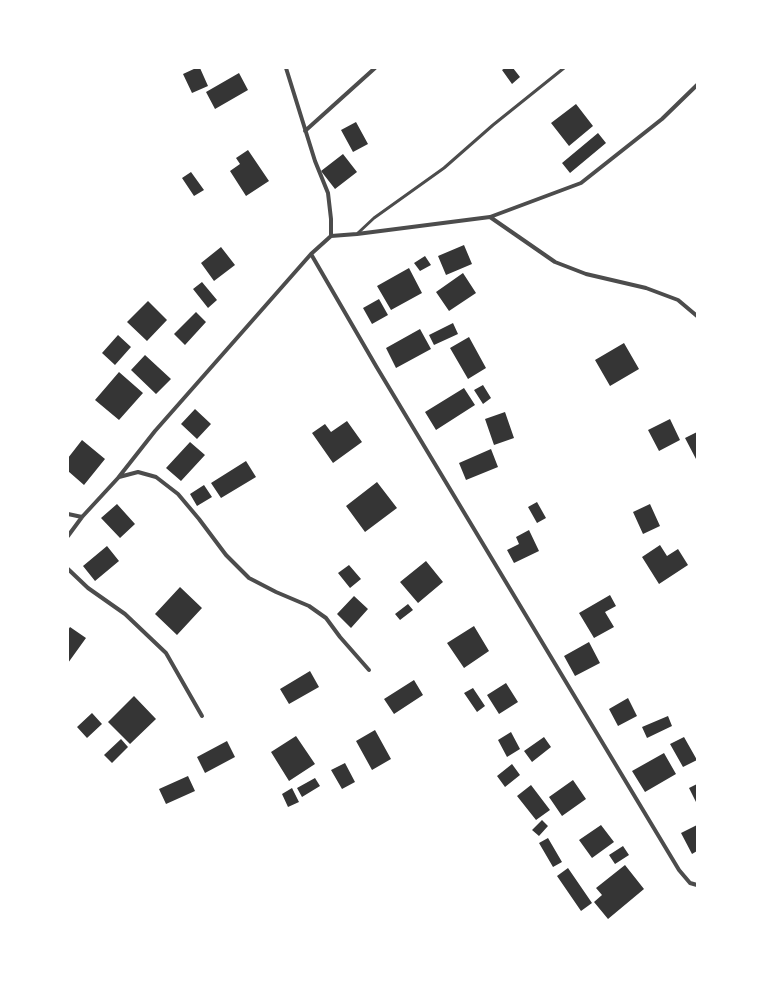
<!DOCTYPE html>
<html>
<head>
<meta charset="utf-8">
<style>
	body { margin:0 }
	#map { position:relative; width:765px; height:995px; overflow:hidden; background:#fff; font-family:"Golos Text",sans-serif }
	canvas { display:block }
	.frame { position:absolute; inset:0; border:69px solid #fff; pointer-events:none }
</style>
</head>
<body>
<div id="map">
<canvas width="765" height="995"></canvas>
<div class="frame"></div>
</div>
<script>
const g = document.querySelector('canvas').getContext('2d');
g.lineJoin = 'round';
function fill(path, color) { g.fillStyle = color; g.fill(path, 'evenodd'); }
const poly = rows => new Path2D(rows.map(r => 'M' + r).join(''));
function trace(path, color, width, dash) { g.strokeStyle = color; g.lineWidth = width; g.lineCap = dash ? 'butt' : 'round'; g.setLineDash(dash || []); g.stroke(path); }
fill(poly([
	[196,68,200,68,208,86,192,93,183,74],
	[505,68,513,68,520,77,512,84,502,70],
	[239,73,248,90,215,109,206,92],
	[576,104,593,126,569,146,551,123],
	[356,122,368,144,353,152,341,130],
	[598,133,606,143,570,173,562,163],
	[248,150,269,181,246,196,230,171,240,164,236,158],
	[343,154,357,172,335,189,321,171],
	[191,172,204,190,194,196,182,178],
	[464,245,472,264,446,275,438,256],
	[221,247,235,265,214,281,201,263],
	[425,256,431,265,420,271,414,263],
	[409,268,422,293,391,310,377,286],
	[463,273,476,293,449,311,436,292],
	[202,282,217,300,208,308,193,289],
	[379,299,388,315,372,324,363,308],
	[148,301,167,320,147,341,127,322],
	[196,312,206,322,185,345,174,334],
	[453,323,458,334,434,345,429,335],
	[420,329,431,349,396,368,386,348],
	[118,335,131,347,115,365,102,353],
	[469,337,486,368,468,379,450,348],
	[624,343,639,369,610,386,595,360],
	[145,355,171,379,156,394,131,370],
	[119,372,143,393,119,420,95,400],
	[483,385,491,398,483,404,474,390],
	[464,388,475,405,436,430,425,412],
	[195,409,211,424,197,439,181,424],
	[505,412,514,438,494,445,485,419],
	[670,419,680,440,659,451,648,430],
	[347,421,362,442,333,463,312,433,325,424,331,432],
	[697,432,697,458,696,459,685,438],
	[82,440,105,459,84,485,68,471,68,458],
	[190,442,205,455,181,481,166,468],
	[491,449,498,467,466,480,459,463],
	[246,461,256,477,221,498,211,483],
	[377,482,397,508,365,532,346,506],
	[204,485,212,497,197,506,190,494],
	[537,502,546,518,537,523,528,507],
	[117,504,135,524,120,538,101,518],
	[650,504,660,526,643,534,633,512],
	[529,530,539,551,514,563,507,550,519,544,516,537],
	[660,545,667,556,678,549,688,565,659,584,642,557],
	[107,546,119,561,95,581,83,566],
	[426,561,443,582,418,603,400,582],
	[349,565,361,579,350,588,338,573],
	[180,587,202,608,177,635,155,614],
	[610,595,616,606,605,612,614,627,594,638,579,613],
	[354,596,368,609,351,628,337,614],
	[408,604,413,610,400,620,395,614],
	[474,626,489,651,464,668,447,643],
	[70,627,86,638,68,663,68,630],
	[589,642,600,663,575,676,564,656],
	[310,671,319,687,289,704,280,689],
	[414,680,423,695,394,714,384,699],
	[506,683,518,702,499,714,487,695],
	[473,688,485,706,477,712,464,693],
	[134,696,156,719,130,744,108,722],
	[628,698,637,716,618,726,609,709],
	[92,713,102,724,87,738,77,727],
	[668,716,672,726,647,738,642,727],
	[375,730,391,759,372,770,356,741],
	[511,732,520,749,507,757,498,740],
	[296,736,315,764,289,781,271,752],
	[544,737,551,747,532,762,524,751],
	[684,737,697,760,683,767,670,744],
	[121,739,128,747,112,763,104,755],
	[227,741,235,757,205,773,197,757],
	[664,753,676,774,645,792,632,771],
	[345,763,355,782,342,789,331,770],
	[512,764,520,775,505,787,497,776],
	[188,776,195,791,166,804,159,789],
	[315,778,320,786,302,797,297,788],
	[573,780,586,799,562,816,549,797],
	[697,784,697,804,689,788],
	[531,785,550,810,536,820,517,796],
	[292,788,299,802,288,807,282,794],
	[542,820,548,826,539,836,532,830],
	[601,825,614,842,592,858,579,840],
	[697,825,697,851,692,854,681,833],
	[548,838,562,862,553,867,539,843],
	[623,846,629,855,615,864,609,855],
	[625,865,644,889,608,919,594,902,602,895,596,888],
	[568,868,592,903,581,911,557,876]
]), '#353535');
trace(poly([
	[358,233,374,218,444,168,493,125,564,68]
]), '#4c4c4c', 3);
trace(poly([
	[286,68,315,161,328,193,331,219,331,236],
	[305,131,375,68],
	[490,217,555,262,586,274,646,288,678,300,697,316],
	[311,254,376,366,679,870,690,883,697,885],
	[119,477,138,472,156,477,178,494,199,519,226,555,249,578,276,592,309,606,326,618,340,637,369,670],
	[68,514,82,517],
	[68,536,82,517,118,478,155,431,311,254,331,236,357,234,490,217,581,183,662,119,697,85],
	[68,569,88,588,125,614,166,653,202,716]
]), '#4c4c4c', 4);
</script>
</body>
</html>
